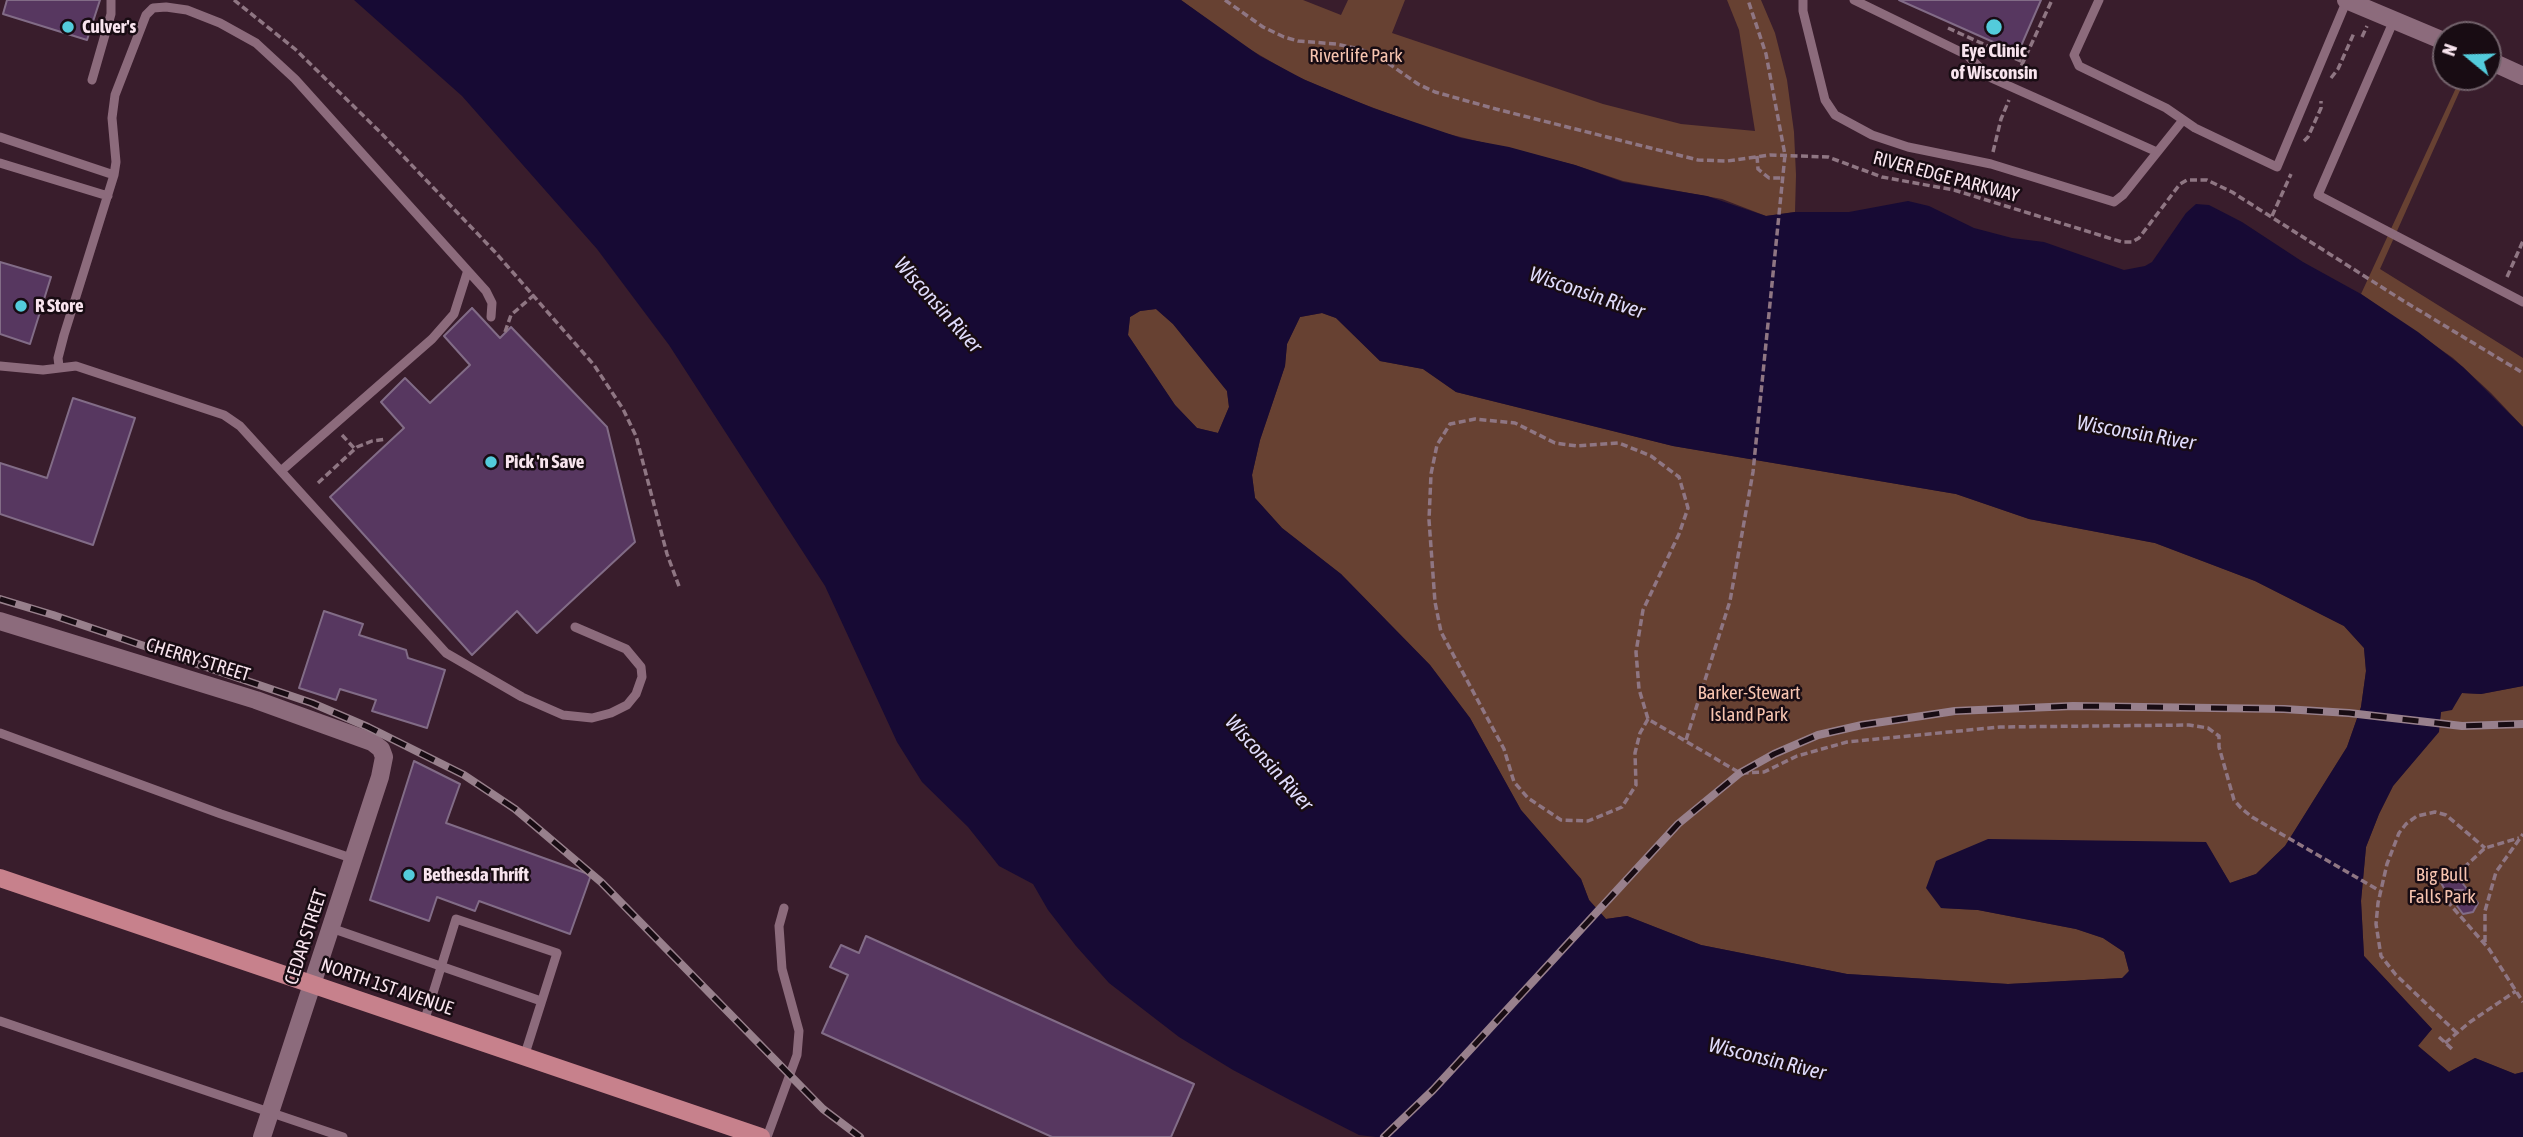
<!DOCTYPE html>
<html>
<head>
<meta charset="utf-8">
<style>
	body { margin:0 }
	#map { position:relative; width:2523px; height:1137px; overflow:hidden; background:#391d2c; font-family:"Asap Condensed",sans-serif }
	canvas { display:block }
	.north { position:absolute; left:2432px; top:21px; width:70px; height:70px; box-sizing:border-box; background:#180c13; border:2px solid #72626b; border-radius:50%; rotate:289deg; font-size:19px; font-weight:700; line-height:28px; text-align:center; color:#f8e4ee }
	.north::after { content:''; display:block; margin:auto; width:24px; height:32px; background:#53cbdb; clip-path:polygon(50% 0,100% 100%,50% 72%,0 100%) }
</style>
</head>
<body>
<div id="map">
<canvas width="2523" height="1137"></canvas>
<div class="north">N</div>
</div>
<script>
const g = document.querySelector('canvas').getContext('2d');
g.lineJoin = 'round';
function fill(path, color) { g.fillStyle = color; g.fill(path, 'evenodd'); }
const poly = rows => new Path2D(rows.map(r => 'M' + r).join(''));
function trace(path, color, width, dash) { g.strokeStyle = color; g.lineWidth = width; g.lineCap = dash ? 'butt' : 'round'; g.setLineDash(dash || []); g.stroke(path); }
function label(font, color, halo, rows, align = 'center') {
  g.font = font + ' "Asap Condensed",sans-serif'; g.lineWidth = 5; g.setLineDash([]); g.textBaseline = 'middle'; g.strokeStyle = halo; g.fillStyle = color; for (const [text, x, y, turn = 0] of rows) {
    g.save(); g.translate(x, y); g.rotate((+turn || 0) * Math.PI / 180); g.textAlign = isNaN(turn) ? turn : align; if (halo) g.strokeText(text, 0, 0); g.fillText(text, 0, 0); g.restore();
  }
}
fill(poly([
	[1181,0,1303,0,1341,15,1348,0,1405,0,1392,33,1603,104,1681,124,1755,131,1739,30,1727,0,1761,0,1775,33,1787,80,1794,132,1796,175,1795,212,1766,216,1722,199,1623,181,1575,165,1436,131,1347,98,1294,75,1239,43],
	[2461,77,2466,77,2380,269,2523,358,2523,427,2491,393,2453,358,2361,294],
	[1156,309,1173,324,1227,391,1229,407,1218,433,1197,428,1175,405,1128,335,1130,317,1140,311],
	[1322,313,1336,318,1380,361,1423,369,1456,392,1673,446,1956,494,2029,519,2155,543,2255,581,2344,626,2364,648,2366,671,2361,707,2347,747,2285,846,2256,874,2230,883,2205,842,1941,908,1978,910,2076,929,2103,938,2124,952,2129,971,2123,978,2008,984,1847,974,1701,945,1627,916,1606,919,1589,900,1581,879,1521,810,1470,718,1430,665,1341,574,1282,528,1255,498,1252,475,1260,440,1285,366,1287,344,1300,317],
	[2523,686,2523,1072,2515,1074,2475,1058,2449,1072,2417,1045,2432,1029,2364,956,2361,901,2366,847,2379,814,2393,786,2438,732,2441,712,2462,693,2481,694]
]), '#674132');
fill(poly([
	[354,0,1181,0,1260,56,1305,80,1373,108,1461,138,1509,147,1575,165,1623,182,1707,196,1766,216,1795,212,1849,212,1908,201,1929,206,1974,228,2012,238,2044,242,2124,270,2145,266,2152,262,2186,213,2196,204,2209,205,2242,222,2303,262,2361,294,2418,332,2463,367,2523,427,2523,686,2481,694,2462,693,2452,710,2441,712,2439,732,2393,786,2379,814,2366,847,2361,901,2364,956,2432,1029,2418,1046,2449,1072,2475,1058,2515,1074,2523,1072,2523,1137,1376,1137,1359,1135,1290,1100,1233,1070,1179,1037,1109,983,1076,946,1048,910,1033,884,999,866,968,827,922,782,897,742,825,586,669,345,597,249,462,96],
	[1156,309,1173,324,1227,391,1229,407,1218,433,1197,428,1175,405,1128,335,1130,317,1140,311],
	[1322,313,1336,318,1380,361,1423,369,1456,392,1673,446,1956,494,2029,519,2155,543,2255,581,2344,626,2364,648,2366,671,2361,707,2347,747,2285,846,2256,874,2230,883,2206,842,1988,839,1936,861,1926,888,1941,908,1978,910,2076,929,2103,938,2124,952,2129,971,2122,978,2008,984,1847,974,1701,945,1627,916,1606,919,1589,900,1581,879,1521,810,1470,718,1430,665,1341,574,1282,528,1255,498,1252,475,1260,440,1285,366,1287,344,1300,317]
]), '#170a34');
const building = poly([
	[7,0,100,0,87,40,3,14,7,0],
	[1899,0,2041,0,2018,53,1899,0],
	[0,262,51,277,30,344,0,334,0,262],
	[472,308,500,338,511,327,607,427,635,542,537,633,517,611,472,655,330,497,404,428,381,402,405,378,430,403,470,365,444,336,472,308],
	[73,398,135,418,93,545,0,514,0,463,47,478,73,398],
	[324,611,363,624,359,635,406,650,408,658,445,670,427,728,372,711,376,700,340,689,336,700,299,688,324,611],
	[414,761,460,784,446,823,591,875,570,934,479,901,475,911,437,897,429,921,370,900,414,761],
	[2453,871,2478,903,2473,912,2463,914,2457,906,2463,890,2445,890,2440,881,2443,872,2453,871],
	[866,936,1194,1084,1171,1137,1052,1137,822,1033,848,975,830,967,841,945,859,953,866,936]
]);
fill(building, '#573760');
trace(building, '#826c87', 2);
trace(poly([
	[234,0,295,49,380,132,495,252,594,365,623,409,636,436,667,554,680,589],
	[1225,0,1263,27,1284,37,1298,41,1336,44,1360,49,1382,59,1418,84,1435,92,1496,109,1698,160,1727,161,1770,155,1828,157,1882,177,1954,190,2122,242,2132,242,2139,238,2180,184,2187,180,2207,180,2232,192,2402,300,2523,373],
	[1948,28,2023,62],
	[2362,37,2367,26],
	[2017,75,2052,0],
	[2331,78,2338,69,2354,33],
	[2304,141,2308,137,2321,108,2321,101],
	[1993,152,2001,119,2009,100],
	[1757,156,1758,169,1769,178,1782,178],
	[2272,216,2291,174],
	[2507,277,2523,241],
	[505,332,511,315,534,295],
	[342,435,355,449],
	[318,483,357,447,372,441,386,439],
	[1648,719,1640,733,1635,753,1636,785,1622,807,1588,821,1561,820,1528,798,1514,782,1504,749,1441,632,1435,602,1429,520,1431,474,1437,445,1450,424,1475,419,1515,423,1555,443,1577,446,1619,443,1651,456,1679,477,1688,508,1679,534,1643,610,1636,652,1639,689,1648,719,1740,773,1764,772,1797,756,1847,742,2000,727,2189,725,2208,728,2219,736,2219,747,2234,800,2241,808,2252,817,2380,891],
	[1686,740,1730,601,1753,472,1785,155,1766,54,1748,0],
	[2456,875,2485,848,2519,838],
	[2447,890,2447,901,2489,949,2523,1002],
	[2485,942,2485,911,2496,872,2523,834],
	[2457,1033,2396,975,2381,956,2376,924,2378,903,2387,864,2399,833,2406,824,2417,816,2435,812,2446,815,2485,848],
	[2439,1037,2452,1049],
	[2445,1043,2470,1022,2516,991]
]), '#8f7683', 3.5, [7, 3.5]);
trace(poly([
	[1803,0,1803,11,1825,100,1835,115,1872,135,1908,147,1991,164,2114,202,2123,195,2183,120],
	[1854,0,1967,55,1989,77,2157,152],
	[2099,0,2074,55,2079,66,2166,108,2195,128,2277,167,2347,0],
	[2394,20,2318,195,2523,302],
	[92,80,111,14,111,0],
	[0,137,114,175],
	[0,163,108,196],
	[0,366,43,370,76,366,224,415,240,426,446,653,522,697,563,715,592,718,611,713,627,705,636,694,642,677,641,667,626,649,575,627],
	[59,366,58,358,64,335,114,175,116,162,112,118,115,95,146,15,153,8,166,7,187,10,220,23,256,43,295,79,486,291,492,303,491,317],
	[281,471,432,339,454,314,467,273],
	[0,733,221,814,354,859],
	[331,928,541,1001],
	[0,1021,343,1137],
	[424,1022,456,919,557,953,524,1057],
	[767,1137,797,1055,799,1031,782,969,779,926,784,908]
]), '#8c6b7c', 9);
trace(poly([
	[0,621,256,700,372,742,381,749,384,757,380,777,262,1137]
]), '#8c6b7c', 18);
trace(poly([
	[2346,0,2446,42],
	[2488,60,2523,76]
]), '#8c6b7c', 18);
trace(poly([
	[0,878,761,1137]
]), '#c7818c', 18);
const rail = poly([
	[0,599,53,615,312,703,368,727,464,775,515,809,601,882,823,1109,860,1137],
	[1384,1137,1433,1090,1678,824,1740,773,1774,754,1818,735,1862,725,1955,711,2073,706,2284,709,2349,713,2462,726,2523,724]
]);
trace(rail, '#98808c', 8);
trace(rail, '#180c13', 5, [16]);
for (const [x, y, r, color] of [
	[68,27,7,"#53cbdb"],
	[1994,27,9,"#53cbdb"],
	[21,306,7,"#53cbdb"],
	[491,462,7,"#53cbdb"],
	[409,875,7,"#53cbdb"]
]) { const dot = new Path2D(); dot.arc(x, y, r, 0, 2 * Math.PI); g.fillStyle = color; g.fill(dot); trace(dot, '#180c13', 2.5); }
label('bold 19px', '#f8e4ee', '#180c13', [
	["Culver's",82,27],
	["Eye Clinic",1994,51,"center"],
	["of Wisconsin",1994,73,"center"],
	["R Store",35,306],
	["Pick 'n Save",505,462],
	["Bethesda Thrift",423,875]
], 'left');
label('19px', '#f7c4b0', '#180c13', [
	["Riverlife Park",1356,56],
	["Barker-Stewart",1749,693],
	["Island Park",1749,715],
	["Big Bull",2442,875],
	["Falls Park",2442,897]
]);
label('19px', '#f8e4ee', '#180c13', [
	["RIVER EDGE PARKWAY",1946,177,15],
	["CHERRY STREET",198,660,17],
	["CEDAR STREET",306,937,-72],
	["NORTH 1ST AVENUE",387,987,19]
]);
label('italic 21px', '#e0dcfc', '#180c13', [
	["Wisconsin River",1587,293,19],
	["Wisconsin River",938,305,48],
	["Wisconsin River",2136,433,10],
	["Wisconsin River",1269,763,48],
	["Wisconsin River",1767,1059,14]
]);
</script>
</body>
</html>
